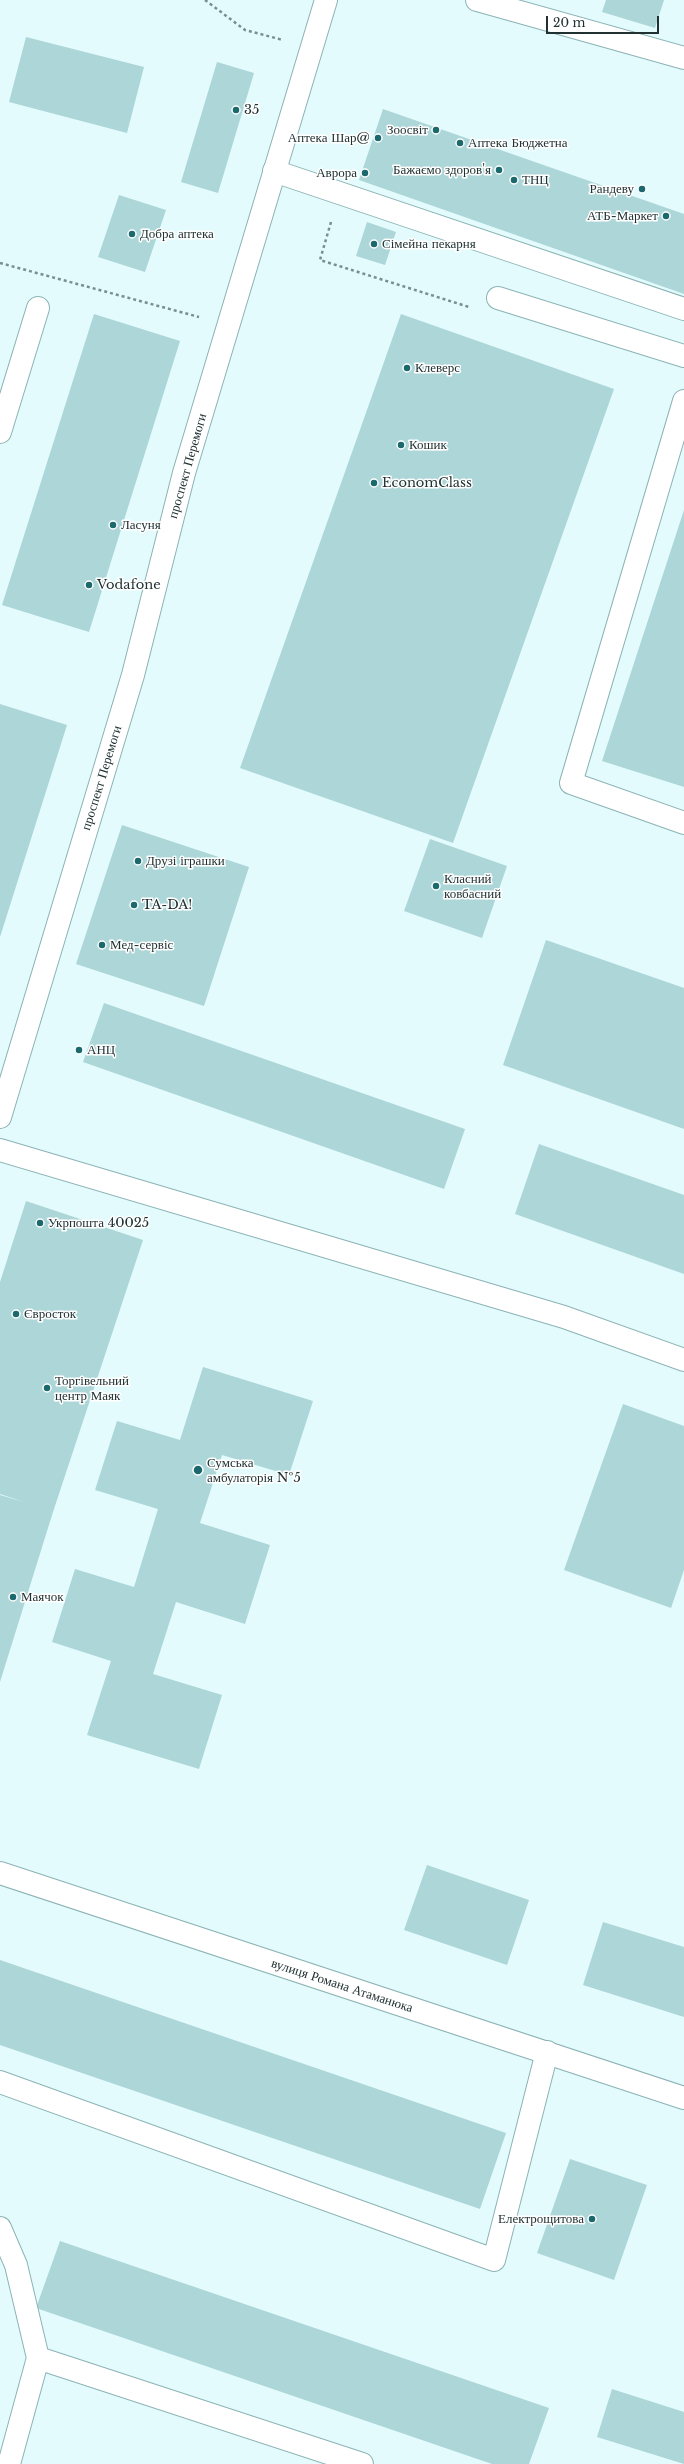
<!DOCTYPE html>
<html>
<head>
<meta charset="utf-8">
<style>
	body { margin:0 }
	#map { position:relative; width:684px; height:2464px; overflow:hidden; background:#e3fbfd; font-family:"Libre Baskerville",serif }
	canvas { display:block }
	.scale { position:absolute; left:546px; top:16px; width:113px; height:18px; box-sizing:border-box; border:2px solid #213132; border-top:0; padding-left:5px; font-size:12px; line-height:14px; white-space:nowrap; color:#213132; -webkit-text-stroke:3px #fff; paint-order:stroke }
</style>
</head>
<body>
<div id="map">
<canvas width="684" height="2464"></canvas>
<div class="scale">20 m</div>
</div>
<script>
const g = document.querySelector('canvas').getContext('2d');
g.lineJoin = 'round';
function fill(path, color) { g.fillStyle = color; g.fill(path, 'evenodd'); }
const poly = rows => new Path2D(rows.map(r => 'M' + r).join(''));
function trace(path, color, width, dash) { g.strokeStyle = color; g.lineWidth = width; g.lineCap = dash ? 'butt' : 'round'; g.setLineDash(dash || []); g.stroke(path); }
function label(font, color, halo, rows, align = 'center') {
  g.font = font + ' "Libre Baskerville",serif'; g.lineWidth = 3; g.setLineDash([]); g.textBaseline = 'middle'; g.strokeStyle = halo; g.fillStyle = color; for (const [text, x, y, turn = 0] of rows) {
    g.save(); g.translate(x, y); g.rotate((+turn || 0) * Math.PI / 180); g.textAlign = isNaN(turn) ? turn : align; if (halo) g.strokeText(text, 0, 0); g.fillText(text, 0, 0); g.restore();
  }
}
fill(poly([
	[606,0,664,0,655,28,602,12],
	[26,37,144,67,127,133,9,102],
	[217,62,254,73,218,193,181,182],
	[383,109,684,214,684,294,359,180],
	[119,195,166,210,145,272,98,257],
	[367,222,396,232,385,265,356,256],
	[94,314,180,341,89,632,2,605],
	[401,314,614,389,453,843,240,768],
	[684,510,684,787,602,761],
	[0,704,67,725,0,937],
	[122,825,249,867,204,1006,76,964],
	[430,839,507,866,482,938,404,911],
	[546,940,684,988,684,1129,503,1065],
	[104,1003,465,1129,444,1189,83,1062],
	[539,1144,684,1195,684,1274,515,1214],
	[26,1201,143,1240,53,1512,0,1682,0,1495,24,1502,0,1494,0,1282],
	[203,1367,313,1401,289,1475,222,1455,200,1523,270,1545,245,1624,176,1602,153,1674,222,1695,199,1769,87,1735,111,1661,52,1642,75,1569,134,1587,158,1509,95,1490,117,1421,180,1440],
	[623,1404,684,1426,684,1570,671,1608,564,1570],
	[427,1865,529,1900,507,1965,404,1930],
	[603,1922,684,1947,684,2017,583,1985],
	[0,1960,506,2133,480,2209,0,2045],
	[570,2159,647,2185,614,2280,537,2253],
	[60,2241,549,2408,529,2464,492,2464,36,2308],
	[612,2389,684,2412,684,2464,597,2437]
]), '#add6d8');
const service = poly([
	[477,0,684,58],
	[274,171,684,309],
	[498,298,684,356],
	[684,401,571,783,684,823],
	[0,432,38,308],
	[0,1150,564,1317,684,1360],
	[0,2082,494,2260,547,2052],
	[0,2228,16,2265,38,2358,9,2464],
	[38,2358,362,2464]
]);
const minor = poly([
	[0,1117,133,675,184,473,326,0],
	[0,1873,684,2098]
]);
trace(service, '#8cb3b5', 24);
trace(minor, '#8cb3b5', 24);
trace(poly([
	[205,0,245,30,283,40],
	[331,222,320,260,469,307],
	[0,263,199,317]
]), '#7a8e90', 2.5, [3, 3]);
trace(service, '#fff', 22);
trace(minor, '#fff', 22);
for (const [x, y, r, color] of [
	[236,110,4,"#1b686d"],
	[436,130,4,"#1b686d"],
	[378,138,4,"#1b686d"],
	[460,143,4,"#1b686d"],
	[499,170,4,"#1b686d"],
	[365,173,4,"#1b686d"],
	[514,180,4,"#1b686d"],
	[642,189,4,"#1b686d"],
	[666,216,4,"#1b686d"],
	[132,234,4,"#1b686d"],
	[374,244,4,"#1b686d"],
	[407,368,4,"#1b686d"],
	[401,445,4,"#1b686d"],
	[374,483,4,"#1b686d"],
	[113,525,4,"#1b686d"],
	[89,585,4,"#1b686d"],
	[138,861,4,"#1b686d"],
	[436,886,4,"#1b686d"],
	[134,905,4,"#1b686d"],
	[102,945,4,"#1b686d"],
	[79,1050,4,"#1b686d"],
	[40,1223,4,"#1b686d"],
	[16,1314,4,"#1b686d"],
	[47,1388,4,"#1b686d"],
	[198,1470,5,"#1b686d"],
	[13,1597,4,"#1b686d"],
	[592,2219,4,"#1b686d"]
]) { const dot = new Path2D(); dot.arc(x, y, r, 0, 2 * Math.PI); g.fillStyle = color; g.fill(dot); trace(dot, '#fff', 1.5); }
label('13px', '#213132', '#fff', [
	["35",244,110],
	["Зоосвіт",428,130,"right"],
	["Аптека Шар@",370,138,"right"],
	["Аптека Бюджетна",468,143],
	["Бажаємо здоров'я",491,170,"right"],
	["Аврора",357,173,"right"],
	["ТНЦ",522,180],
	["Рандеву",634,189,"right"],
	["АТБ-Маркет",658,216,"right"],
	["Добра аптека",140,234],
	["Сімейна пекарня",382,244],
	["Клеверс",415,368],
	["Кошик",409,445],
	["EconomClass",382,483],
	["Ласуня",121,525],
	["Vodafone",97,585],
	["Друзі іграшки",146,861],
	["Класний",444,879],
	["ковбасний",444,894],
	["TA-DA!",142,905],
	["Мед-сервіс",110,945],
	["АНЦ",87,1050],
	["Укрпошта 40025",48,1223],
	["Євросток",24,1314],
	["Торгівельний",55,1381],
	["центр Маяк",55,1396],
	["Сумська",207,1463],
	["амбулаторія №5",207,1478],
	["Маячок",21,1597],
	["Електрощитова",584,2219,"right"]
], 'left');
label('13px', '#213132', '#fff', [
	["проспект Перемоги",188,466,-74],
	["проспект Перемоги",102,778,-73],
	["вулиця Романа Атаманюка",342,1986,18]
]);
</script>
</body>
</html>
